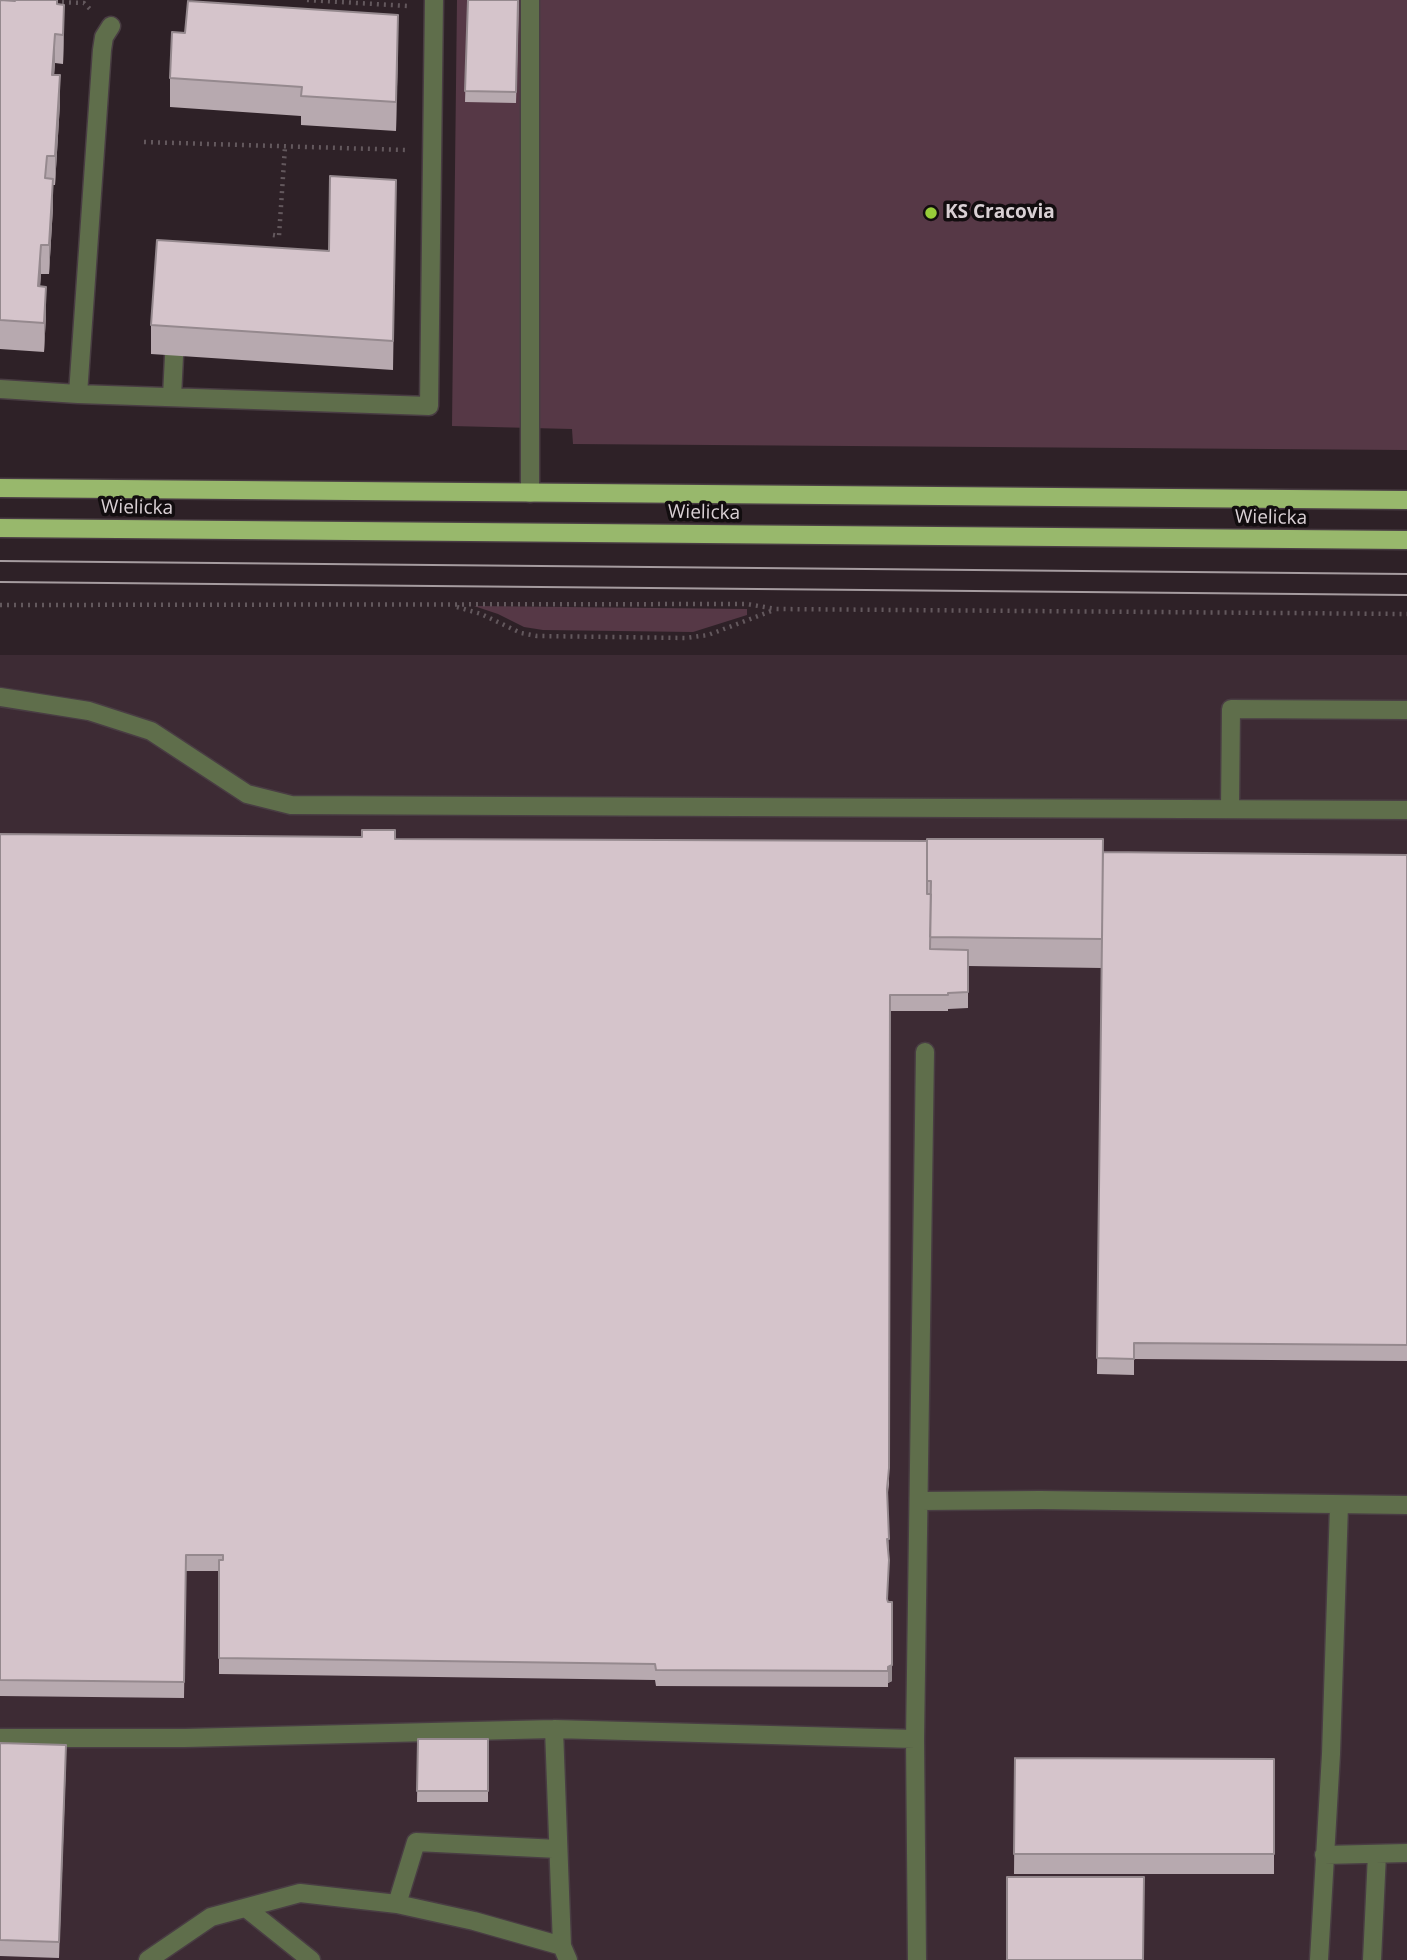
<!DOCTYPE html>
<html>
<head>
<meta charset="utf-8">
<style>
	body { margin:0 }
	canvas { display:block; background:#2e2127 }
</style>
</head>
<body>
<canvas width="1407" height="1960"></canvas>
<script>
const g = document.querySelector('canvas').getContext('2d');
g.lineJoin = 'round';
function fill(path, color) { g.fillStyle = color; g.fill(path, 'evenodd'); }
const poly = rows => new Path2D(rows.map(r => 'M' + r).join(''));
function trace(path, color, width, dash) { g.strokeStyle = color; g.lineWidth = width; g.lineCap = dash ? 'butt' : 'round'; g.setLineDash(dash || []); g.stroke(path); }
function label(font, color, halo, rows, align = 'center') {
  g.font = font + ' "Open Sans",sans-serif'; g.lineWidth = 7; g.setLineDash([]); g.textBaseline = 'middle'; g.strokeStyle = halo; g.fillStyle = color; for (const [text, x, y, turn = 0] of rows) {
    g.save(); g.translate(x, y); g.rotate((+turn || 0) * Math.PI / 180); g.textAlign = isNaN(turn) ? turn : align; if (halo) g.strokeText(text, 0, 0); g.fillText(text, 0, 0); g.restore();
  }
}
fill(poly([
	[0,655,1407,655,1407,1960,0,1960]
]), '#3d2b34');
fill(poly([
	[457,0,1407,0,1407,450,573,444,572,429,452,426],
	[474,606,747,609,747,615,693,632,543,630,524,627,498,614]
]), '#563846');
const minor = poly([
	[530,0,530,493],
	[0,389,78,394,429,406,434,0],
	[78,394,102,50,104,37,111,26],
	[172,397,174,356],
	[0,697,89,711,151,731,247,794,291,805,1407,810],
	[1230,809,1231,709,1407,710],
	[920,1501,1040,1500,1407,1505],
	[554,1729,562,1946,568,1960],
	[0,1738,185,1738,554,1729,915,1739],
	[1324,1855,1407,1853],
	[397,1904,416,1842,558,1849],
	[246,1908,311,1960],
	[148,1960,211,1917,300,1893,397,1904,474,1921,562,1946],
	[917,1960,915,1739,925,1052],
	[1319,1960,1331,1754,1339,1505],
	[1372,1960,1377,1854]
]);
const major = poly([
	[0,488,1407,500],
	[0,528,1407,540]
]);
trace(minor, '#493d43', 21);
trace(major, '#493d43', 21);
trace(poly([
	[307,0,408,6],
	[55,2,84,3,92,11],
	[144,142,407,150],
	[273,235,279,236,285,147],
	[0,605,747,604,776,609,1407,614],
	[457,607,481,614,521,633,537,636,686,638,708,635,774,610]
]), '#63585d', 4.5, [2, 5]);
trace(minor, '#5f6e4b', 18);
trace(major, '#98b86c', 18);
trace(poly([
	[0,561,1407,574],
	[0,582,1407,595]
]), '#a69ca0', 2);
fill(poly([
	[0,0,15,1,57,0,57,4,64,33,63,64,55,63,54,75,60,103,55,185,53,185,53,207,49,274,41,274,40,286,46,315,44,352,0,349],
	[468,0,519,0,516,103,465,102],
	[398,43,396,131,301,125,301,116,170,107,170,78],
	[396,180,393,370,151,354,151,325,329,251],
	[0,834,395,839,1103,852,1407,855,1407,1361,1134,1359,1134,1375,1097,1374,1102,968,968,966,968,1008,948,1009,948,1011,890,1011,889,1484,887,1501,889,1555,887,1601,892,1681,888,1683,888,1687,656,1686,655,1680,219,1674,219,1571,186,1571,184,1698,0,1696],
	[418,1739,488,1739,488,1802,417,1802],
	[0,1743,66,1761,59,1958,0,1956],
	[1015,1758,1274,1759,1274,1874,1014,1874]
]), '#b7a9af');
fill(poly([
	[64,5,64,33,63,64,63,35],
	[398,15,398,43,396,131,396,102],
	[55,34,55,63,52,103,52,75],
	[60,75,60,103,55,185,55,156],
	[53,179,53,207,49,274,49,245],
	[41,245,41,274,38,315,38,286],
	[46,287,46,315,44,352,44,323],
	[892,1665,892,1681,888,1683,888,1687,888,1667]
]), '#95898e');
const building = poly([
	[0,0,15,1,15,0,57,0,57,4,64,5,63,35,55,34,52,75,60,75,55,156,47,156,45,178,53,179,49,245,41,245,38,286,46,287,44,323,0,320,0,0],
	[468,0,518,0,516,92,465,91,468,0],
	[188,1,398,15,396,102,301,96,302,87,170,78,172,32,185,33,188,1],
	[330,176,396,180,393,341,151,325,157,240,329,251,330,176],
	[362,830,395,830,395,839,927,841,927,894,931,894,930,949,968,950,968,992,948,993,948,995,890,995,889,1468,887,1489,889,1539,887,1539,889,1560,887,1599,888,1602,892,1602,892,1665,888,1667,888,1671,656,1670,655,1664,219,1658,219,1560,223,1560,223,1555,186,1555,184,1682,0,1680,0,834,362,837,362,830],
	[927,839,1103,839,1102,939,930,937,931,881,927,881,927,839],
	[1103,852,1407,855,1407,1345,1134,1343,1134,1359,1097,1358,1103,852],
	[418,1739,488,1739,488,1791,417,1791,418,1739],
	[0,1743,66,1745,59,1942,0,1940,0,1743],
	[1015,1758,1274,1759,1274,1854,1014,1854,1015,1758],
	[1007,1877,1144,1877,1143,1960,1007,1960,1007,1877]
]);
fill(building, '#d5c4cb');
trace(building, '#95898e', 2);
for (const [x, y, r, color] of [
	[931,213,7,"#97cc39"]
]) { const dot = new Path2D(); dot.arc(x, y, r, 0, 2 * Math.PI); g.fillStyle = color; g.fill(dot); trace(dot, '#120d0f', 2.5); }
label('bold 19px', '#d9d0d4', '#120d0f', [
	["KS Cracovia",945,213]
], 'left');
label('19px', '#d9d0d4', '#120d0f', [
	["Wielicka",137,508,1],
	["Wielicka",704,513,1],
	["Wielicka",1271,518,1]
]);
</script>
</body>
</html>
